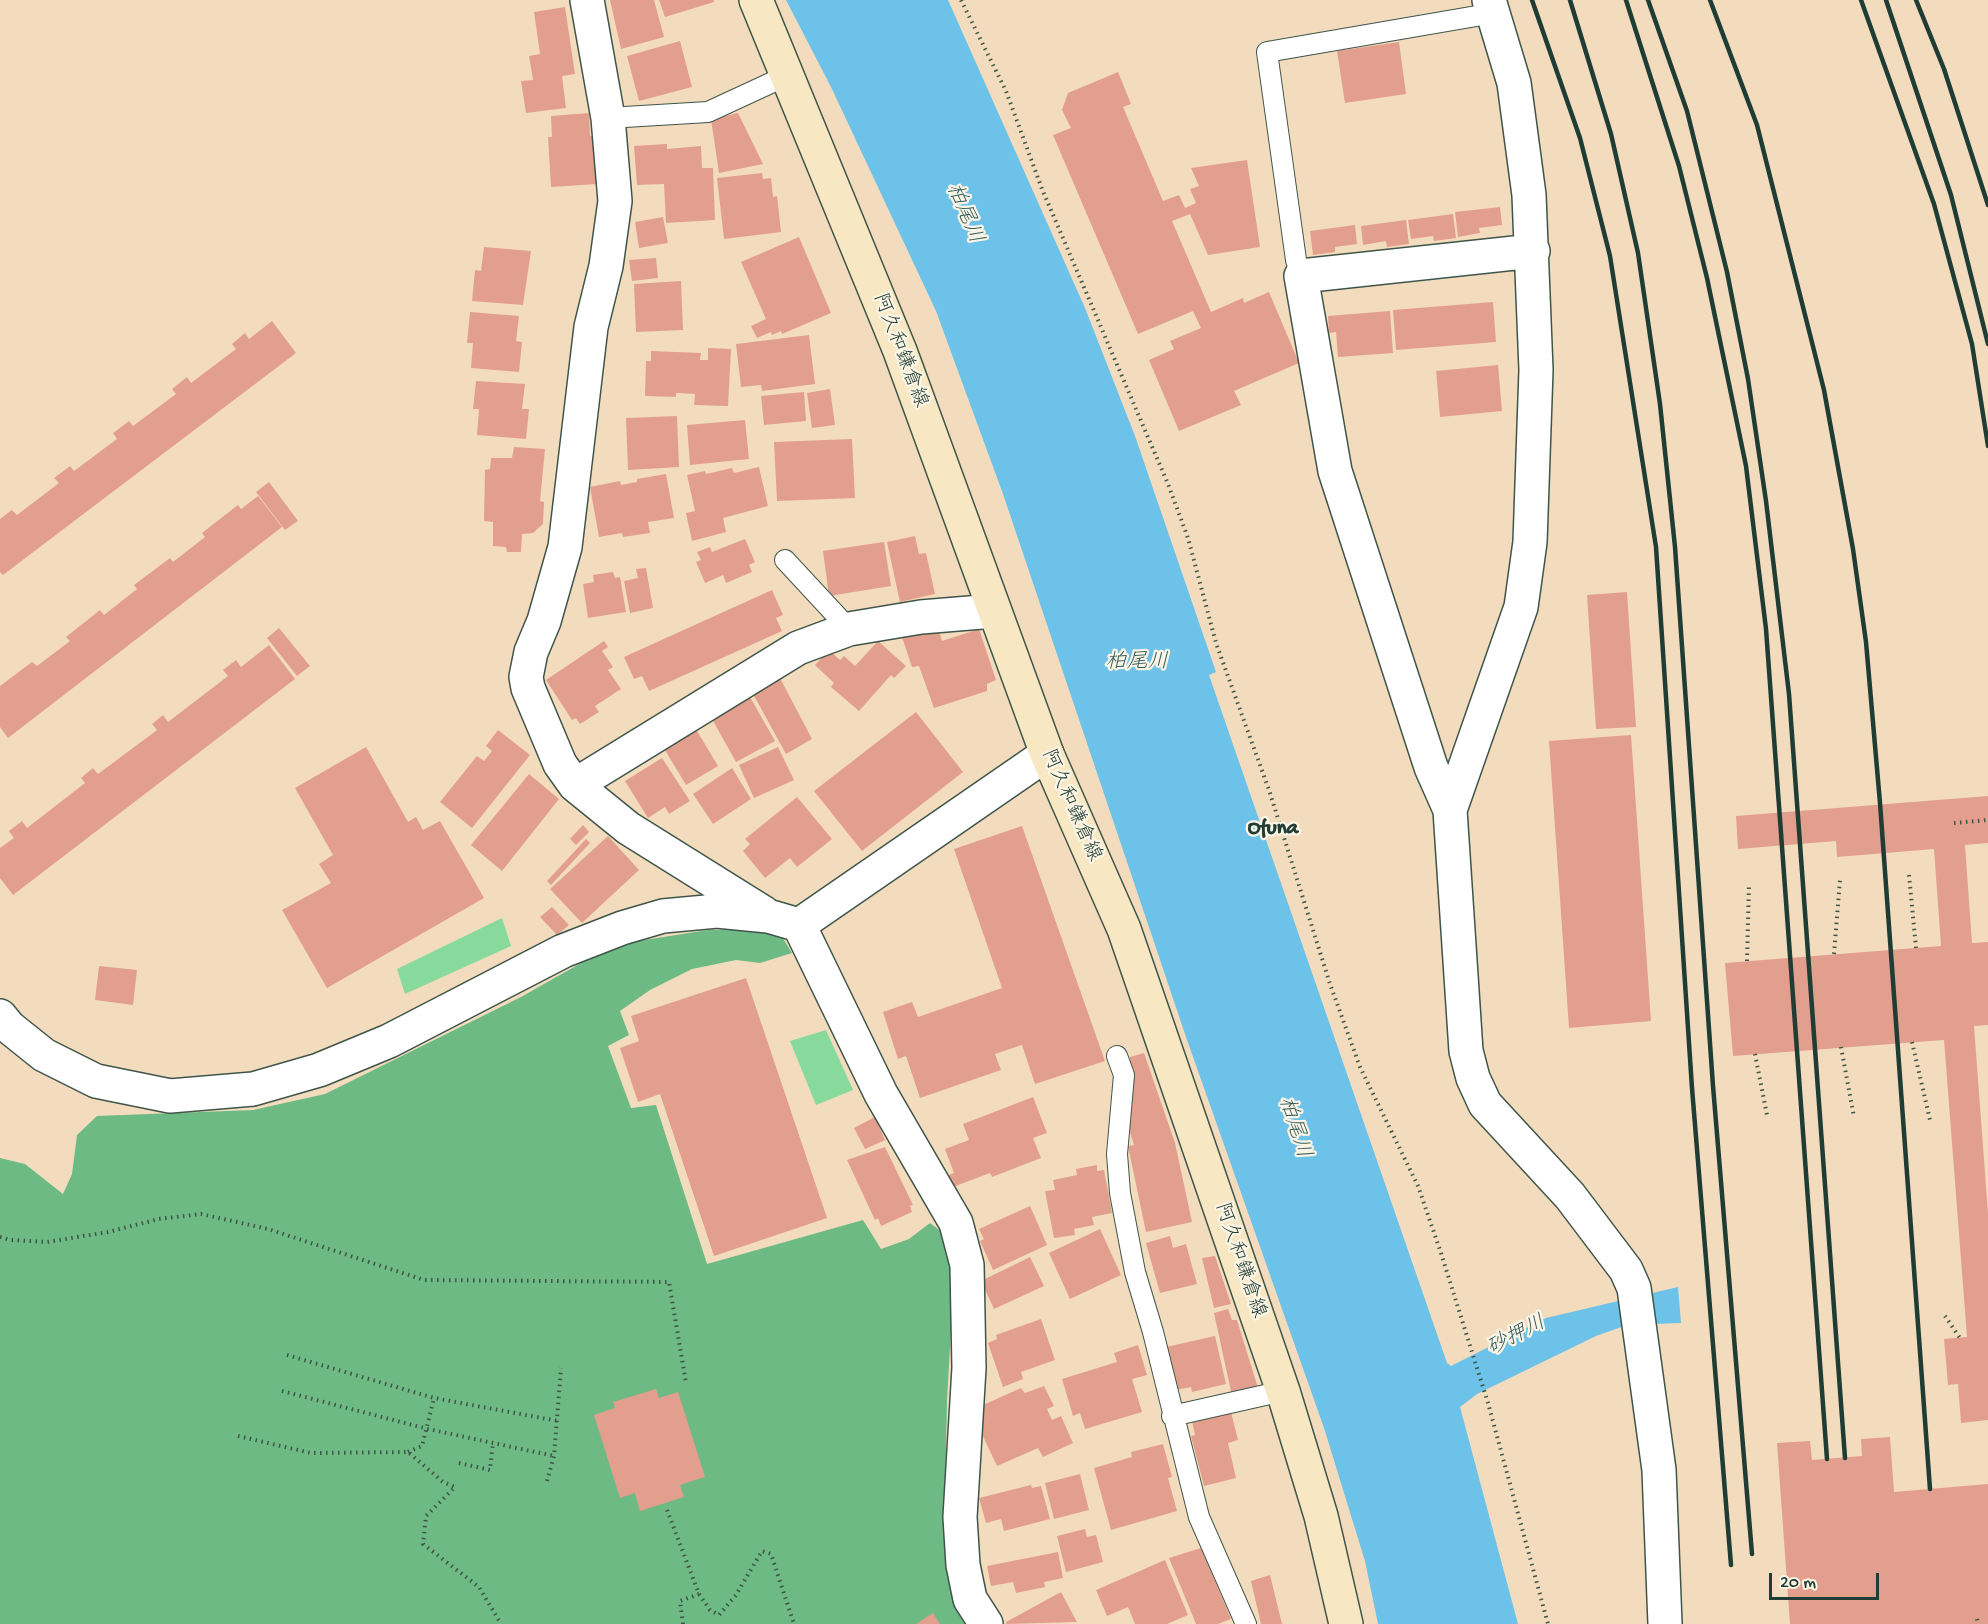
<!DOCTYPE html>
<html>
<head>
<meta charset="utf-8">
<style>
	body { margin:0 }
	#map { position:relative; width:1988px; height:1624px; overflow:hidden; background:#f3dcbd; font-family:"Gochi Hand",sans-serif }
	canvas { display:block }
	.scale { position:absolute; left:1769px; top:1573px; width:110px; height:27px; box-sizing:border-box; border:3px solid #1f3d34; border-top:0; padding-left:8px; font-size:18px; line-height:21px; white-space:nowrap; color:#1f3d34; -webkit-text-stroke:4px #fcf5e5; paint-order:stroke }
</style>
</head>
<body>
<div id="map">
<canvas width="1988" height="1624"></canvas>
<div class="scale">20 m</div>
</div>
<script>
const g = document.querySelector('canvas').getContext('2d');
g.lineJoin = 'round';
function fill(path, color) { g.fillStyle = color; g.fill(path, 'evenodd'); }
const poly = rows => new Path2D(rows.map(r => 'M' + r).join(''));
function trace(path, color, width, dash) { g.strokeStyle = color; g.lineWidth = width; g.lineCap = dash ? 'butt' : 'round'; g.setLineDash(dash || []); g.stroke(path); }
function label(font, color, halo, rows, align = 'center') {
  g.font = font + ' "Gochi Hand","Klee One",sans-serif'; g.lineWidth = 4.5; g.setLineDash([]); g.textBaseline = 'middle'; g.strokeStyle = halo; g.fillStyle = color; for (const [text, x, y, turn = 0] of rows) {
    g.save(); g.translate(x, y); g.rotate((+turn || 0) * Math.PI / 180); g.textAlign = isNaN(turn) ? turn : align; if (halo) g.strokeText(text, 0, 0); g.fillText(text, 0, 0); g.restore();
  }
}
fill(poly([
	[502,918,511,946,405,994,397,969],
	[826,1030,853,1090,816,1105,790,1041]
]), '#87da9c');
fill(poly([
	[746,929,781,935,792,953,760,963,736,960,692,969,650,990,620,1011,629,1035,608,1046,631,1108,656,1105,707,1264,863,1220,881,1249,909,1239,930,1223,943,1233,954,1275,947,1401,945,1500,972,1624,0,1624,0,1158,25,1164,63,1194,72,1174,77,1135,97,1116,253,1110,325,1094,521,997,597,954,638,941,708,930]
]), '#6dba84');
fill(poly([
	[786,0,948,0,1085,308,1135,436,1216,672,1209,675,1447,1363,1451,1366,1546,1318,1678,1287,1681,1323,1627,1325,1596,1336,1477,1394,1460,1407,1518,1624,1378,1624,1365,1561,1324,1428,1186,1037,1003,494,936,311,831,87]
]), '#6cc2e8');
fill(poly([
	[610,0,654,0,664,37,621,49],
	[659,0,714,0,714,2,665,17],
	[565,7,575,74,562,76,566,108,526,113,521,81,533,80,529,56,540,54,534,12],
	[680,41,692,87,639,101,627,56],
	[1399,42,1406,94,1345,103,1337,51],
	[1118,72,1131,104,1123,107,1163,201,1179,195,1185,208,1196,203,1190,189,1199,186,1191,168,1247,160,1260,247,1208,255,1190,214,1172,221,1211,312,1243,298,1244,303,1269,292,1299,363,1234,391,1241,405,1179,431,1149,360,1174,349,1170,341,1201,328,1193,311,1138,334,1053,135,1071,128,1062,110,1068,93],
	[589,113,590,136,594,136,597,184,551,187,548,137,552,137,551,116],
	[738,113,763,164,719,173,711,119],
	[667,144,667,149,701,146,702,168,713,168,715,220,666,223,664,184,637,185,634,146],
	[762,173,763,179,771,178,773,197,777,196,781,232,724,239,717,178],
	[1500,207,1502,225,1479,228,1480,233,1458,237,1455,212],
	[1453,214,1456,238,1434,241,1433,236,1411,239,1408,220],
	[663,217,668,243,639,248,635,222],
	[1406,220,1409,244,1387,247,1386,241,1363,245,1361,226],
	[1355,225,1357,244,1335,247,1335,252,1313,255,1310,231],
	[799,237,831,313,782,334,781,331,772,335,771,332,757,338,751,326,766,319,741,262],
	[484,247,531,251,523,305,472,301,475,270,481,271],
	[656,258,658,278,632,281,629,260],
	[681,281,683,330,636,332,634,284],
	[1493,302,1496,342,1396,350,1393,310],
	[1390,311,1393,353,1338,357,1336,332,1329,333,1328,316],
	[470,312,519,316,516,341,522,342,519,372,471,368,473,343,467,343],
	[272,321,296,353,3,575,0,572,0,519,12,510,17,515,59,483,54,478,70,466,74,471,117,439,113,433,129,421,133,426,176,394,172,389,187,377,191,383,236,349,232,344,245,333,249,339],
	[809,335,815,384,762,391,761,385,741,387,736,344],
	[708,348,731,349,728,406,694,405,695,394,676,393,676,397,645,396,646,361,651,361,651,351,701,353,700,360,708,360],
	[1498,365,1502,411,1440,417,1436,371],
	[476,381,525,384,522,409,529,409,526,439,477,435,479,409,473,409],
	[830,389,835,425,812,428,807,393],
	[804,392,806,421,764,425,761,396],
	[677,416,679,467,628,470,626,418],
	[745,420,749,459,690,465,687,425],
	[852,439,855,498,777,501,774,442],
	[514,447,545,449,540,501,544,502,543,524,533,533,522,534,521,552,507,552,506,547,493,546,493,522,484,521,485,470,490,469,491,458,512,458],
	[759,467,768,506,723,518,726,532,692,541,686,513,695,511,687,475,705,471,706,474,732,468,734,473],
	[666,474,674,518,648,522,650,533,623,537,622,533,599,537,590,487,620,481,621,485,637,482,637,479],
	[269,482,298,521,285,530,256,492],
	[258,496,282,527,8,738,0,727,0,686,32,662,37,666,70,641,66,637,100,610,104,615,137,589,134,585,170,558,173,562,205,537,202,533,238,505,241,509],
	[915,536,919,554,926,553,935,594,900,602,887,542],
	[745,539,755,562,749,565,752,572,726,583,723,575,705,583,696,562,701,560,697,552,710,547,712,552],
	[884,542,891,586,829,596,823,551],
	[646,568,653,608,630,613,624,581,638,578,636,569],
	[613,572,615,578,620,577,626,612,588,618,583,584,594,582,593,575],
	[772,590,783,615,776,618,782,631,649,691,642,676,634,679,624,657],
	[1627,592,1636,727,1596,729,1587,595],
	[279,628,310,666,297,676,267,638],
	[979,629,996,680,987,684,987,691,934,708,919,666,912,667,902,637,939,631,942,641],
	[604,641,608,647,602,651,613,667,608,670,621,689,595,706,599,712,580,724,576,718,572,720,546,680],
	[878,641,906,666,894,678,891,675,859,711,831,687,834,683,815,665,829,650,840,660,844,656,855,666],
	[269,645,295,679,13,895,0,878,0,848,14,838,9,831,22,821,27,828,85,783,81,778,93,768,98,774,157,730,152,724,163,715,168,722,228,676,223,670,236,660,241,667],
	[780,678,812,739,786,754,752,692],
	[750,697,775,741,736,762,712,719],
	[916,712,963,772,862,851,814,791],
	[694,726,718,766,686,785,662,745],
	[498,730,530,755,472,828,440,802,477,756,484,761,492,751,486,746],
	[1631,735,1651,1021,1569,1028,1549,741],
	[366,747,408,822,416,817,423,830,440,821,484,898,327,988,282,910,331,883,319,864,333,855,295,788],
	[778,747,794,780,754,798,739,765],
	[662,758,690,801,669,814,665,807,648,818,625,781],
	[732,768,751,799,713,824,693,794],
	[529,774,559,799,502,871,471,845],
	[1988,796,1988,843,1965,845,1972,943,1988,942,1988,1025,1974,1026,1988,1213,1988,1420,1961,1423,1958,1384,1948,1385,1944,1339,1967,1337,1944,1040,1733,1056,1725,963,1941,946,1934,849,1837,857,1836,841,1738,849,1736,816],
	[797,797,832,839,797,867,790,858,765,878,743,851,750,844,745,839],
	[583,825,589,832,576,845,570,839],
	[1022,826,1105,1061,1035,1084,1022,1045,995,1054,1001,1070,920,1098,906,1056,898,1059,883,1012,912,1002,918,1017,1002,988,954,849],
	[608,836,639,870,582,923,550,889],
	[586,839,590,843,551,885,547,881],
	[552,907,569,925,557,935,540,917],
	[99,966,137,970,133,1005,95,1000],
	[746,978,827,1218,714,1256,660,1094,638,1102,620,1048,639,1041,631,1016],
	[1144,1053,1175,1143,1192,1222,1146,1232,1128,1146,1134,1145,1129,1129,1132,1105,1130,1057],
	[1033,1097,1047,1133,1033,1138,1041,1158,992,1177,990,1173,953,1187,949,1175,954,1173,945,1149,969,1140,963,1124],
	[875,1117,885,1140,865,1149,854,1128],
	[885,1147,913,1205,910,1206,912,1212,881,1226,878,1218,875,1220,847,1160],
	[1097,1165,1097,1171,1104,1170,1112,1213,1092,1217,1094,1225,1074,1229,1075,1235,1054,1238,1045,1191,1055,1190,1053,1180,1077,1175,1076,1169],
	[1030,1206,1047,1245,993,1270,980,1241,984,1239,979,1229],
	[1100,1229,1121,1275,1070,1299,1049,1253],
	[1170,1236,1173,1248,1186,1244,1197,1284,1160,1293,1146,1243],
	[1215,1256,1231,1304,1214,1308,1202,1258],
	[1030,1257,1044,1286,994,1309,981,1281],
	[1228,1309,1232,1320,1237,1320,1258,1388,1232,1396,1214,1313],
	[1041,1319,1055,1360,1021,1372,1023,1379,1003,1387,988,1343,997,1339,996,1335],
	[1215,1336,1226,1384,1192,1392,1191,1387,1175,1390,1166,1347],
	[1138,1345,1147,1375,1132,1379,1142,1412,1085,1429,1080,1413,1073,1416,1062,1379,1117,1362,1114,1353],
	[1044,1386,1054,1406,1047,1409,1052,1420,1061,1416,1073,1443,1043,1457,1038,1448,997,1466,980,1430,981,1406,1021,1388,1025,1393],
	[656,1389,659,1398,678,1392,705,1477,680,1485,684,1497,640,1511,635,1493,620,1498,594,1415,615,1408,613,1402],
	[1231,1412,1238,1440,1228,1443,1236,1478,1204,1486,1191,1436,1195,1435,1192,1421],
	[1890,1437,1894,1492,1988,1484,1988,1624,1790,1624,1777,1443,1810,1441,1812,1460,1862,1456,1861,1439],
	[1163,1444,1172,1477,1168,1478,1177,1511,1111,1530,1094,1468,1132,1457,1131,1452],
	[1080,1474,1089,1510,1054,1519,1045,1483],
	[1031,1485,1032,1488,1041,1486,1050,1519,1004,1531,1001,1519,986,1523,979,1498],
	[1085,1529,1087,1537,1096,1535,1103,1562,1066,1572,1057,1536],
	[1201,1548,1231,1619,1218,1624,1196,1624,1169,1558],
	[1058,1552,1063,1578,1044,1582,1045,1587,1016,1593,1013,1582,991,1586,987,1566],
	[1165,1560,1188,1615,1167,1624,1135,1624,1128,1607,1107,1616,1096,1590],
	[1270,1575,1282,1624,1261,1624,1251,1581],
	[1061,1592,1077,1622,1006,1624,1006,1622],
	[933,1613,940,1624,916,1624]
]), '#e39f8e');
const service = poly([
	[608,118,708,112,788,75],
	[1301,276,1296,260,1267,52,1494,13],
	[785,560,849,629],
	[1117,1056,1124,1075,1117,1154,1120,1193,1135,1272,1153,1332,1199,1517,1246,1624],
	[1172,1416,1283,1391]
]);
const minor = poly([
	[587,0,608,118,615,201,606,266,591,327,565,547,544,621,531,652,526,677,528,688,560,764,575,785,628,828,764,913],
	[1489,0,1514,83,1529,195,1536,370,1530,542,1521,607,1450,810,1466,1051,1473,1078,1485,1104,1570,1196,1626,1270,1634,1288,1659,1470,1665,1624],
	[575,785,798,648,849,629,921,617,994,611],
	[1450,810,1431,767,1335,471,1301,276,1533,251],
	[799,925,1047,754],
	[0,1016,9,1027,44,1055,96,1081,170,1096,253,1089,319,1070,389,1041,563,951,622,928,663,916,717,911,768,916,799,925,881,1094,956,1223,967,1265,969,1368,960,1517,963,1565,970,1599,986,1624]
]);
const secondary = poly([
	[756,0,900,351,1047,754,1124,929,1283,1391,1321,1516,1346,1624]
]);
trace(service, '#3f5549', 22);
trace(minor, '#3f5549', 36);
trace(secondary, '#3f5549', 36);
trace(poly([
	[961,0,1006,91,1042,189,1168,484,1188,538,1216,643,1269,790,1330,984,1360,1067,1418,1186,1440,1250,1488,1403,1548,1624],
	[1954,823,1988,820],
	[1909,875,1916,948],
	[1834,954,1840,880],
	[1747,961,1749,884],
	[1912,1042,1930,1120],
	[1841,1047,1854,1117],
	[1755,1054,1767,1115],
	[0,1237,11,1240,47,1242,108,1232,159,1219,201,1214,268,1229,424,1280,669,1282,686,1383],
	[1945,1316,1960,1338],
	[287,1355,434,1398,558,1421],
	[282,1391,428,1429,554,1456],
	[238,1436,311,1453,408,1452,443,1482,455,1487,426,1516,423,1544,479,1587,501,1624],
	[408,1452,422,1446,434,1398],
	[459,1463,490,1470,493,1442],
	[547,1481,554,1456,561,1368],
	[667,1510,699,1594,710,1610,719,1615,736,1595,762,1551,771,1554,794,1624],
	[1977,1619,1978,1624],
	[683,1624,680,1601,699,1594]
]), '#3f5549', 4, [1.5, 4.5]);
trace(service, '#fff', 20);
trace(minor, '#fff', 33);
trace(secondary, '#f7e8c3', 33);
trace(poly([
	[1532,0,1580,138,1610,256,1656,547,1692,1088,1731,1565],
	[1570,0,1611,134,1638,253,1660,404,1675,547,1713,1086,1752,1554],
	[1626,0,1679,166,1707,278,1746,466,1766,629,1827,1459],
	[1648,0,1687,111,1727,272,1748,379,1766,501,1789,694,1845,1458],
	[1710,0,1757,125,1824,390,1853,549,1866,642,1880,803,1930,1489],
	[1861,0,1934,204,1972,344,1988,446],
	[1886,0,1951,195,1988,344],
	[1916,0,1944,69,1988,205]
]), '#1f3d34', 4.5);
label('20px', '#1f3d34', '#fcf5e5', [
	["阿久和鎌倉線",899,351,69],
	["阿久和鎌倉線",1070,806,66],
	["阿久和鎌倉線",1239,1261,71]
]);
label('italic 21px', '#325e61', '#fcf5e5', [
	["柏尾川",963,214,67],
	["柏尾川",1137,664],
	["柏尾川",1293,1128,72],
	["砂押川",1517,1337,-27]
]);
label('bold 21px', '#1f3d34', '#fcf5e5', [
	["Ofuna",1273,830]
]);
</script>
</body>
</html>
